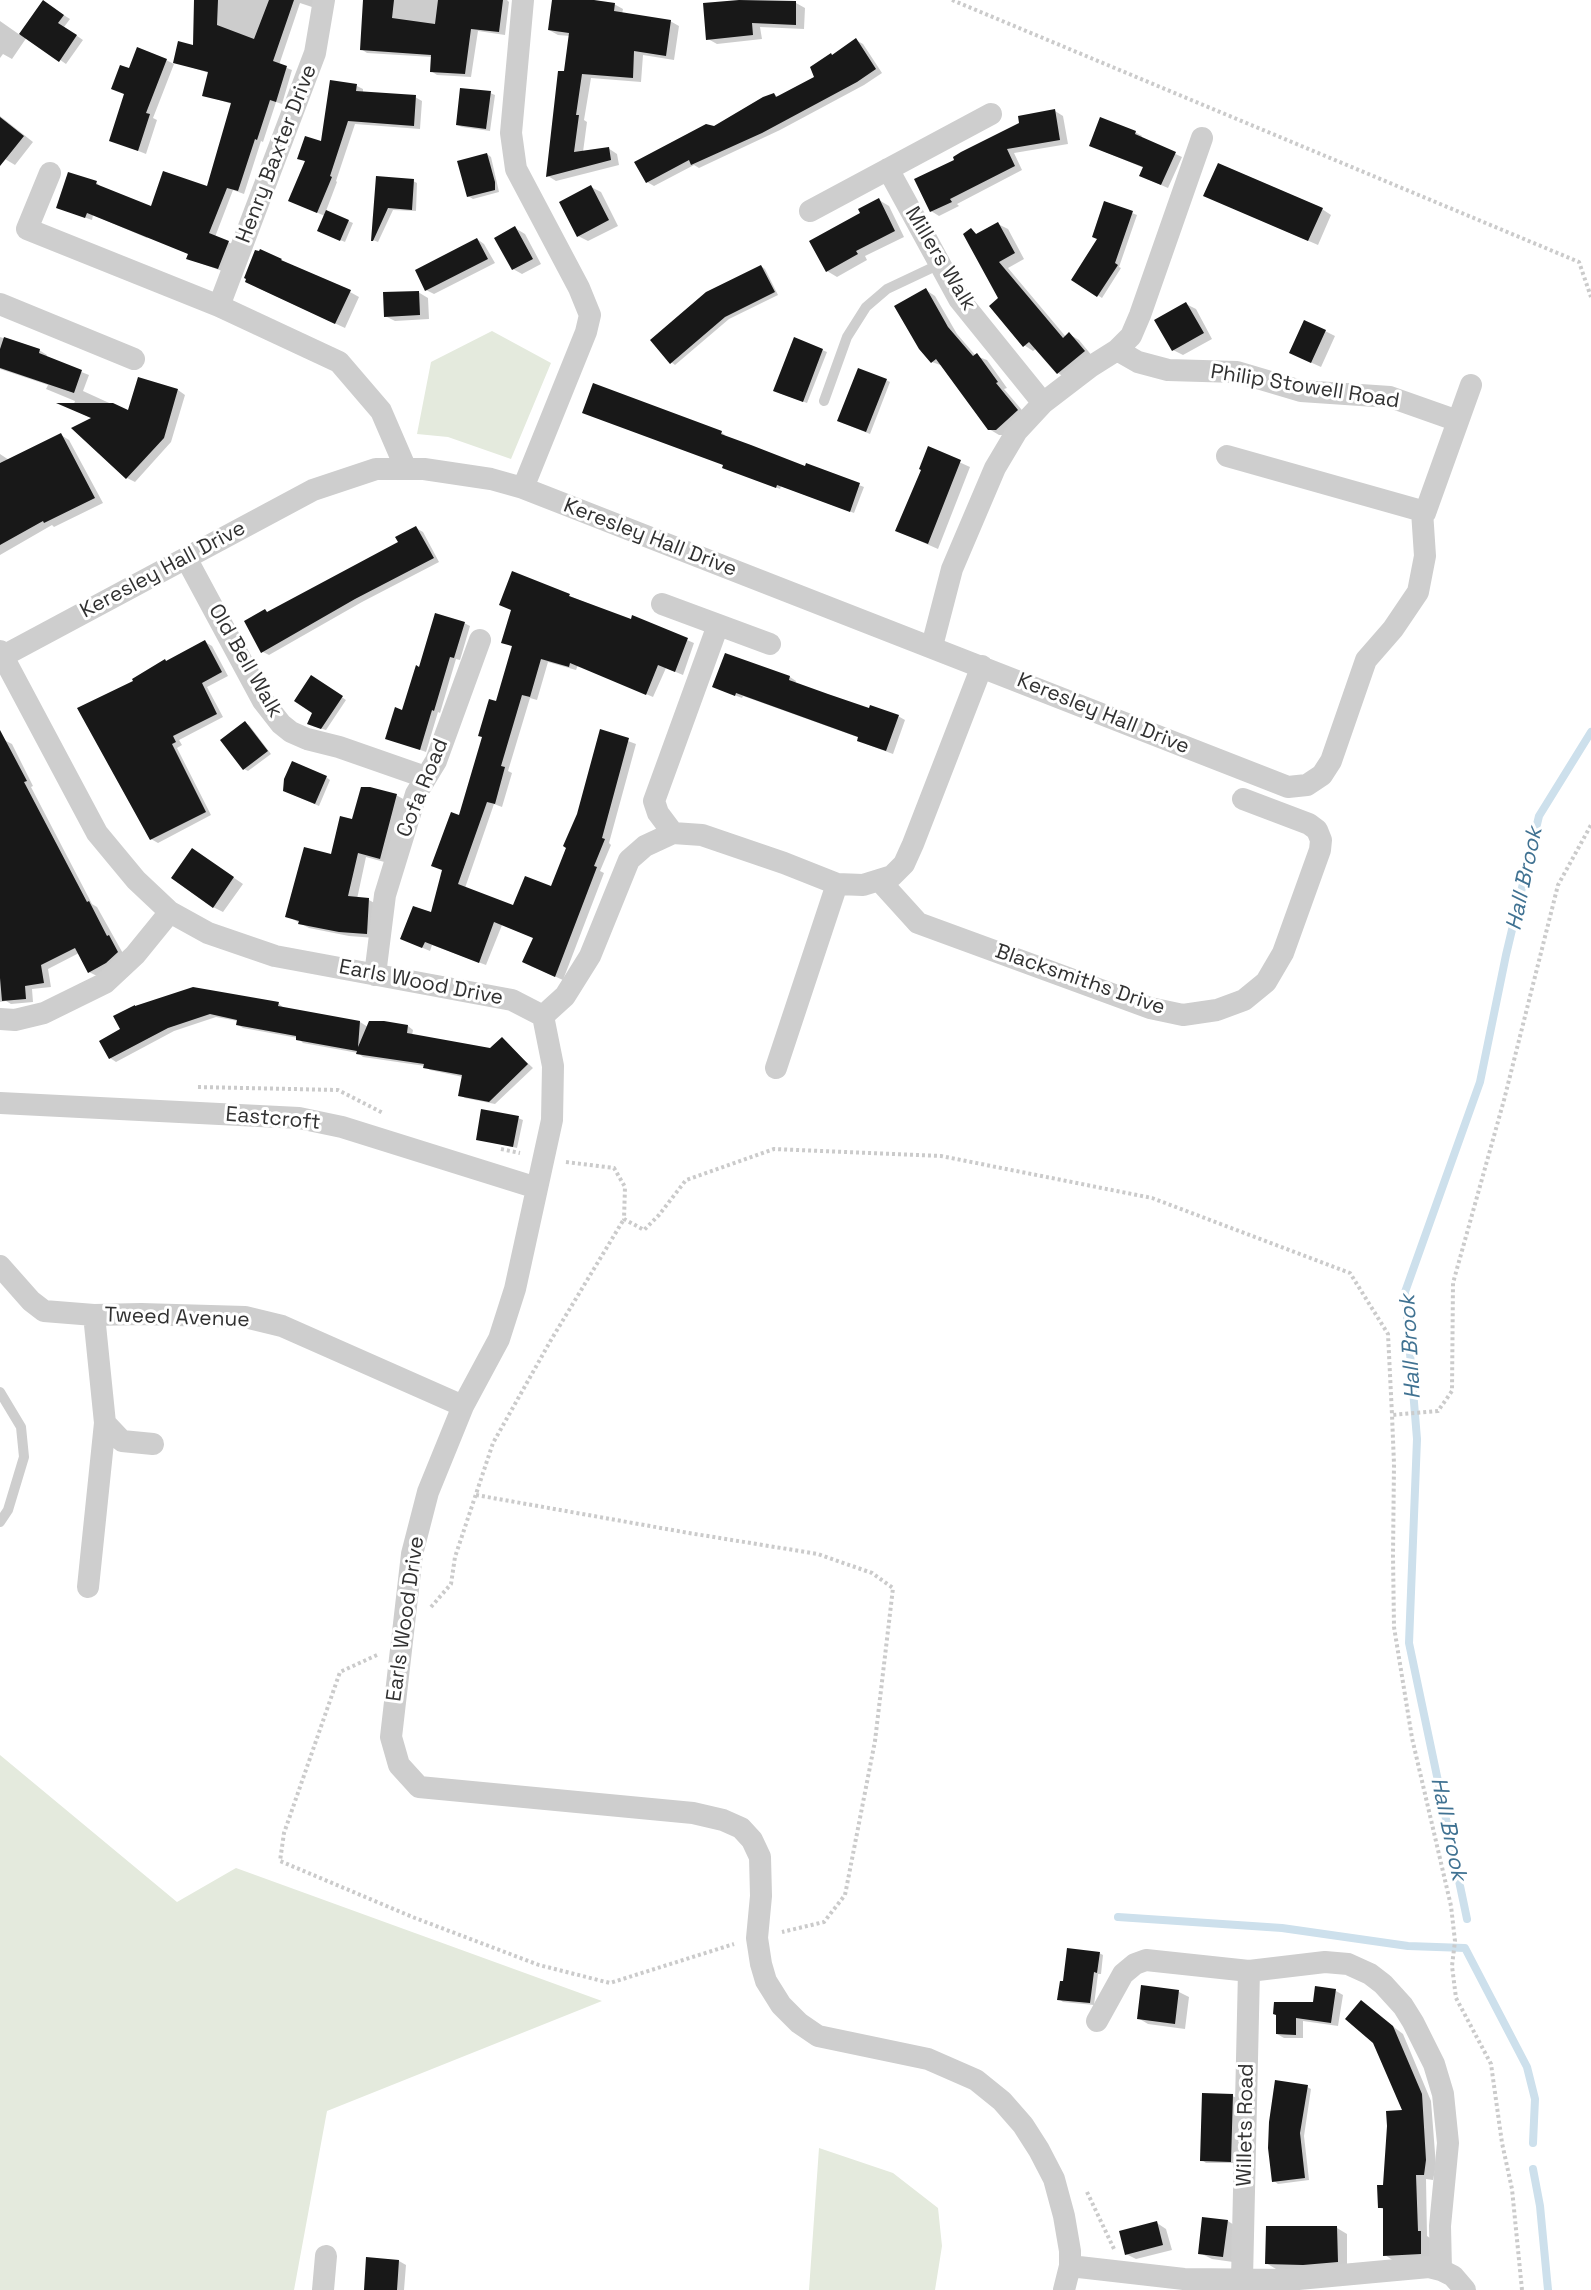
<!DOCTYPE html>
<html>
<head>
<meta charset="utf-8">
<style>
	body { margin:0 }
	canvas { display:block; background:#fff }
</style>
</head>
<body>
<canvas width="1591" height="2290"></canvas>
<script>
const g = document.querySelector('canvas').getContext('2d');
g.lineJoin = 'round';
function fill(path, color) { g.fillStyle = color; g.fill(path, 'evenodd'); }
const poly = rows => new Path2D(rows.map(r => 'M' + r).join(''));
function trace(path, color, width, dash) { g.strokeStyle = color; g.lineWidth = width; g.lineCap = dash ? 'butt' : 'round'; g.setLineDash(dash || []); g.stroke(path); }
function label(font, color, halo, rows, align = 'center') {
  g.font = font + ' "Space Grotesk",sans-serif'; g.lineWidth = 6; g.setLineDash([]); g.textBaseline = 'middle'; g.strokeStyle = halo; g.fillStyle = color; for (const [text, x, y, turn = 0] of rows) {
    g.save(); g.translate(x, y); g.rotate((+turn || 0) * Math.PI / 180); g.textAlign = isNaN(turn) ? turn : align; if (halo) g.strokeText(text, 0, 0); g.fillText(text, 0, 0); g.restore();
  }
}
fill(poly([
	[492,331,551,363,511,459,448,437,417,434,431,362],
	[0,1755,177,1902,236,1868,602,2001,327,2111,294,2290,0,2290],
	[819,2148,893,2173,938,2208,942,2246,935,2290,809,2290]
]), '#e4eadd');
fill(poly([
	[195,0,314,0,312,7,300,3,279,65,292,70,282,104,276,102,263,142,261,141,244,194,233,190,215,237,235,245,225,272,194,261,189,254,148,236,147,238,93,215,92,220,58,208,69,174,97,183,102,188,152,208,208,188,232,104,204,95,209,73,175,62,194,47],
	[364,0,507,0,509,2,505,35,478,31,471,77,437,75,431,71,432,57,367,53,361,49],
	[554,0,582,0,614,4,623,9,622,14,670,21,679,26,674,60,643,55,641,82,591,78,584,120,587,122,583,152,608,148,617,154,619,165,556,181,548,176,570,36,558,35,549,30],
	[749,1,796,3,805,8,804,29,760,27,762,39,717,44,708,39],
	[43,2,70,19,64,27,83,40,66,64,27,37,12,59,3,54,0,58,0,21,20,35],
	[856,40,863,44,882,73,864,85,780,130,699,168,694,165,654,186,647,182,715,127,774,94,778,97,816,78,833,56],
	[166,60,174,64,153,118,157,120,146,154,111,140,125,94,112,88,130,70],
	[357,86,363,89,363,93,415,97,422,101,420,129,355,124,336,181,337,182,326,211,353,223,345,242,323,233,325,216,297,204,306,162,299,158,323,143],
	[490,93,495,95,490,131,462,127,457,125],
	[1055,111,1063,116,1068,144,1014,153,1022,170,957,204,959,206,939,216,931,211,956,160],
	[0,116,33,142,15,165,0,156],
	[1135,132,1142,136,1141,138,1182,157,1168,188,1147,179,1144,168,1098,149],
	[487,154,491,157,499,192,473,199,468,196],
	[377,178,413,181,417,183,416,211,393,210,378,242,373,240],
	[591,187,601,192,618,226,588,241,578,236],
	[1205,196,1322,209,1331,215,1318,245],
	[879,200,889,206,904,237,865,256,867,260,837,277,827,271,862,213],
	[1132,213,1137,215,1119,267,1121,268,1102,298,1073,279,1098,239],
	[998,224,1008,229,1024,259,1008,268,1066,337,1069,334,1079,340,1093,357,1067,379,1058,373,1037,348,1033,351,1024,345,1000,298,971,230,978,235],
	[515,228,525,234,541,264,522,274,513,269],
	[477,239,484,244,495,263,434,294,426,290],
	[761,266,765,269,778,295,729,319,675,365,671,362],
	[256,287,350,292,359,297,345,328],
	[926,290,935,296,957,334,976,356,987,360,1007,388,1004,389,1027,416,1006,435,999,435,989,429,943,366,932,362],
	[418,292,428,298,429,319,395,321,385,316],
	[1186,304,1196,309,1212,339,1183,355,1173,350],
	[1325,331,1335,336,1321,367,1301,358],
	[0,337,39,350,47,355,46,358,89,375,83,391,129,412,178,390,185,395,171,442,135,482,127,478,73,429,93,419,72,409,75,401,46,389,48,385,0,369],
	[822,350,827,352,807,403,779,393],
	[886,380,890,382,870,434,843,423],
	[584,412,721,432,725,435,724,437,806,468,807,465,864,487,854,513,781,486,780,489,728,469,725,465],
	[61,435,69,440,103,503,54,527,52,525,0,555,0,454,9,460],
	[928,448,970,467,938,549,906,535],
	[416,528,423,532,439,562,362,602,269,655,263,652,268,613,400,543],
	[513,573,631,621,633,617,694,643,683,675,666,668,653,697,578,665,576,670,548,662,537,700,530,698,508,771,512,773,502,807,494,804,465,888,514,907,552,888,578,815,601,731,636,744,609,843,611,845,600,871,604,873,563,980,531,966,534,938,502,925,486,965,432,945,430,951,402,939,432,914,497,703,513,647,503,642,512,610],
	[464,623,470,626,460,660,456,659,440,713,438,712,426,752,387,738,403,712,420,669],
	[205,642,212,646,228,676,207,687,223,717,179,740,182,745,177,748,211,815,158,843,151,839,135,681],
	[312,677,346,700,326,730,313,726],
	[790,677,796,681,795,684,870,710,898,716,905,720,893,754,866,744,860,738,743,696,742,698,721,690],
	[245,723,249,725,271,754,248,771,244,769],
	[4,740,12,744,33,786,31,787,92,904,97,907,125,957,97,976,89,972,79,953,48,969,51,987,32,989,33,1002,11,1004,6,1001,0,1002,0,742],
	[326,777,330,780,319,806,289,793],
	[396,795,405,800,388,863,366,857,357,899,369,900,378,905,375,938,349,936,309,928,287,916,332,856,354,821],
	[202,856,243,884,223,912,213,907],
	[278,1003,284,1008,360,1022,368,1027,408,1026,413,1030,412,1036,490,1050,502,1039,533,1068,495,1104,465,1098,460,1095,463,1077,430,1070,425,1066,363,1057,358,1053,303,1043,298,1038,243,1028,238,1025,238,1021,216,1017,174,1031,116,1062,110,1058,122,1030,115,1016],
	[518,1118,523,1120,517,1148,477,1139],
	[1099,1953,1103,1955,1101,1974,1098,1974,1094,2005,1063,2002,1059,1999,1064,1983],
	[1142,1987,1179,1992,1189,1997,1185,2029,1148,2024,1138,2018],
	[1336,1991,1343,1995,1338,2026,1303,2021,1303,2038,1284,2038,1277,2034,1277,2015,1314,2004],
	[1361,2002,1403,2034,1431,2101,1436,2166,1433,2180,1426,2179,1427,2236,1430,2238,1430,2259,1394,2261,1385,2255,1385,2210,1379,2207,1404,2112],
	[1307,2087,1311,2089,1304,2136,1309,2180,1278,2184,1274,2181],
	[1232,2096,1237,2098,1235,2163,1206,2163,1202,2160],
	[1228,2221,1237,2227,1233,2262,1212,2259,1202,2254],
	[1157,2223,1166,2229,1172,2250,1136,2259,1126,2254],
	[1337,2228,1347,2234,1347,2267,1314,2270,1276,2269,1266,2263],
	[368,2259,399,2261,406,2265,404,2290,366,2290]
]), '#0003');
trace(poly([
	[1118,1917,1282,1928,1408,1946,1465,1948,1527,2067,1535,2099,1533,2143],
	[1467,1919,1409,1643,1417,1439,1405,1292,1480,1082,1506,955,1539,816,1591,732],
	[1533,2169,1540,2206,1548,2290]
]), '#cde0ec', 8);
fill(poly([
	[43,0,64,15,58,23,77,35,59,62,19,34],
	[194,0,218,0,217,25,254,39,269,0,294,0,273,61,287,66,276,102,270,100,257,140,255,139,238,191,227,188,209,233,229,241,218,269,186,259,188,254,87,213,85,218,56,208,68,172,97,181,96,184,151,206,163,171,207,186,231,103,202,96,208,72,173,63,178,41,193,45],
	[363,0,394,0,392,18,435,24,438,0,503,0,499,32,471,29,465,74,430,72,431,55,360,50],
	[552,0,594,0,615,3,614,11,671,20,666,56,634,51,633,78,582,74,576,115,579,115,574,152,609,147,611,160,546,177,558,71,564,71,569,33,548,30],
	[739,0,796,1,796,25,752,23,753,35,706,40,703,3],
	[856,38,876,69,857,82,762,133,691,165,689,160,646,183,634,162,706,124,714,126,763,97,774,93,776,97,814,77,810,67,831,53,832,55],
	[137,47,167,59,146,113,150,114,138,151,109,141,124,94,111,89,120,65,129,68],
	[330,80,357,84,356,91,416,95,414,126,348,121,330,176,332,177,317,213,288,201,305,161,297,159,305,136,321,141],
	[460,88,491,91,486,129,456,125],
	[1055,109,1060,140,1007,149,1015,166,950,199,952,202,930,212,914,179,954,160,953,157,961,152,1019,123,1018,116],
	[0,117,24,136,0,166],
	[1100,117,1136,131,1135,134,1176,152,1161,185,1139,176,1143,167,1089,146],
	[487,153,495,182,495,190,467,197,457,161],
	[1218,163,1323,208,1308,241,1203,196],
	[376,176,414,179,412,210,388,208,373,241,371,241],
	[591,185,609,220,577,237,559,202],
	[879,198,895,231,856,251,858,254,826,272,809,241,860,213,858,209],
	[1104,201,1133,211,1115,263,1118,265,1097,297,1071,280,1097,239,1092,237],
	[326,210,349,220,340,241,317,231],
	[998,222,1015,253,999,262,1063,338,1069,332,1085,351,1057,374,1029,342,1023,347,989,306,998,298,963,234,971,228,976,234],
	[515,226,533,259,512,270,494,238],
	[477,238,488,259,425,291,415,270],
	[260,249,282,259,281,260,351,290,335,324,245,282,246,279,244,278,255,250,259,251],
	[761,265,775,292,725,317,670,364,650,340,706,292],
	[926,288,948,327,973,356,977,353,998,382,996,383,1018,410,996,430,988,430,936,359,931,363,919,349,894,306],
	[419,291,420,315,384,317,383,292],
	[1186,302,1204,333,1172,351,1154,320],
	[1304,320,1326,330,1311,363,1289,353],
	[4,337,40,349,39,353,82,370,74,393,0,368,0,349],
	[794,337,823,349,803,402,773,391],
	[858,368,887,379,866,432,837,421],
	[138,377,178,389,164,438,126,479,71,428,91,418,56,403,113,403,128,410],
	[593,383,722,431,721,434,751,445,805,466,806,463,860,483,850,512,777,485,776,488,722,468,723,465,582,413],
	[61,433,95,498,44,523,43,521,0,545,0,463],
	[928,446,961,460,928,544,895,531,921,470,919,469],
	[416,526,434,558,355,599,261,653,244,621,265,609,267,612,398,542,395,537],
	[512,571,570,594,569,596,631,619,632,615,688,638,675,672,658,665,646,695,570,663,569,667,541,659,530,697,522,695,501,766,505,767,495,804,487,802,458,884,513,905,525,876,551,886,566,848,563,846,577,814,600,729,629,738,602,838,605,839,594,866,597,867,555,977,522,962,533,938,494,922,479,963,425,942,422,948,400,939,413,906,431,912,442,870,431,866,451,812,459,815,482,737,478,736,489,699,496,701,512,646,501,643,511,610,499,605],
	[435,613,465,622,454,658,450,657,434,711,432,710,420,750,385,739,395,707,402,710,416,665,419,667],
	[205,640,222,672,202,683,217,714,173,736,176,742,172,744,206,812,150,840,77,708,133,681,132,679,165,659,166,661],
	[725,653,790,676,789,680,828,694,869,708,870,705,899,715,886,751,857,741,858,737,736,693,735,696,712,687],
	[311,675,343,696,321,729,307,724,312,713,294,701],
	[245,721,268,751,243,770,220,740],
	[0,730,27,781,24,782,87,902,89,901,107,936,109,935,118,952,106,963,88,973,75,948,41,965,44,983,25,986,26,999,2,1001,0,978],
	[292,761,327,776,315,804,283,791,284,779],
	[361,787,370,787,397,794,380,859,358,853,348,896,369,898,367,934,339,932,298,924,299,921,285,917,304,847,331,854,340,816,352,819],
	[192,848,234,877,213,908,171,878],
	[193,987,279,1002,278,1006,360,1021,358,1047,369,1021,384,1021,408,1025,407,1033,490,1048,502,1037,528,1064,489,1102,458,1096,462,1075,423,1068,424,1064,356,1054,357,1051,296,1040,296,1036,236,1025,237,1020,210,1014,168,1028,109,1059,99,1041,120,1029,113,1016,135,1005,135,1006],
	[481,1109,519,1116,513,1147,476,1140],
	[1067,1948,1100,1952,1097,1973,1094,1972,1090,2003,1057,2000,1060,1981,1063,1981],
	[1141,1985,1179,1990,1175,2024,1137,2019],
	[1315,1986,1336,1989,1331,2023,1296,2018,1296,2035,1276,2034,1276,2015,1273,2014,1274,2002,1313,2002],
	[1361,2000,1393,2026,1422,2094,1426,2160,1424,2175,1416,2175,1418,2231,1421,2231,1421,2254,1383,2256,1383,2208,1378,2208,1377,2185,1383,2185,1387,2126,1386,2111,1402,2110,1373,2043,1345,2019],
	[1275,2080,1308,2085,1300,2133,1305,2178,1272,2182,1268,2148,1269,2122],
	[1202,2093,1233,2094,1231,2162,1200,2161],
	[1202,2217,1228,2220,1223,2257,1198,2254],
	[1157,2221,1163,2245,1125,2255,1119,2231],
	[1266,2226,1337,2226,1338,2262,1303,2265,1265,2264],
	[366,2257,399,2260,397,2290,364,2290]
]), '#181818');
trace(poly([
	[952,0,1579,262,1591,297],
	[198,1087,338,1090,383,1113],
	[501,1149,520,1153],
	[566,1162,614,1168,625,1187,624,1219,644,1230,659,1215,686,1180,774,1149,941,1156,1152,1198,1350,1273,1388,1334,1392,1415],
	[476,1495,689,1533,818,1554,872,1573,893,1588,875,1741,845,1895,824,1922,782,1932],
	[431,1607,451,1584,455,1557,493,1443,551,1340,624,1219],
	[377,1655,340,1672,284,1833,280,1861,415,1918,539,1965,610,1983,734,1944],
	[1087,2192,1114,2249],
	[1522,2290,1512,2189,1502,2143,1491,2064,1456,1998,1452,1966,1455,1941,1451,1906,1412,1738,1394,1627,1393,1555,1394,1464,1392,1415,1438,1411,1452,1391,1453,1283,1504,1100,1558,885,1591,825]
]), '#cbcbcb', 4, [3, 3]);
trace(poly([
	[824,401,847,337,866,307,887,289,940,264],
	[0,1392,21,1427,24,1457,8,1510,0,1522]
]), '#cecece', 10);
trace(poly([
	[523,0,511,133,516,169,579,288,590,315,586,332,523,488],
	[888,169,959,299,1043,403],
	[50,173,27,229,219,306,339,362,381,411,406,469],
	[810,211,991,114],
	[0,304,134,359],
	[219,306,315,53,324,0],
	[1117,350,1138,362,1168,370,1237,372,1301,391,1390,397,1458,421],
	[1227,456,1422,511],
	[186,558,263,701,281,724,291,732,307,739,339,747,425,777],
	[662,604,770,644],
	[932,646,952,569,995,468,1017,431,1043,403,1090,367,1117,350,1131,336,1140,315,1202,138],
	[0,651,97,833,136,880,170,912,208,933,275,956,512,1000,543,1016,553,1066,552,1120,515,1289,499,1339,463,1406,428,1492,412,1554,391,1737,399,1765,419,1787,693,1813,723,1820,741,1828,752,1840,760,1857,761,1896,757,1938,761,1964,766,1981,781,2005,799,2023,818,2036,928,2059,976,2080,1002,2101,1023,2125,1039,2150,1054,2179,1064,2216,1070,2251,1070,2266,1064,2290],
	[3,656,313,490,376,469,424,469,491,479,523,488,1288,787,1307,785,1322,775,1331,761,1366,660,1393,629,1418,592,1425,556,1422,511,1425,513,1471,385],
	[673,833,658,813,654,801,718,625],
	[879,880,918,923,1150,1008,1183,1015,1217,1010,1244,1000,1266,982,1283,953,1320,850,1321,840,1317,830,1309,824,1243,799],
	[375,975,385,895,405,830,416,794,436,761,480,640],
	[543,1016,565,996,590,956,629,860,645,846,673,833,702,835,784,863,837,884,863,885,892,876,904,864,913,844,982,666],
	[0,1019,15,1020,44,1013,105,983,135,955,170,912],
	[776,1068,837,884],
	[0,1103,299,1118,342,1127,537,1188],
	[0,1266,31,1301,44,1311,94,1315,141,1314,245,1317,282,1326,463,1406],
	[94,1315,105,1423,122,1441,153,1444],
	[88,1587,105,1423],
	[1097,2021,1123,1974,1135,1964,1146,1960,1249,1971,1325,1962,1348,1964,1370,1974,1383,1984,1403,2006,1413,2022,1434,2064,1443,2094,1448,2143,1440,2226,1441,2270],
	[1070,2266,1184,2279,1288,2280,1429,2267,1441,2270,1453,2276,1465,2290],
	[1242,2279,1249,1971],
	[323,2290,326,2256]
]), '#cecece', 22);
label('21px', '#313131', '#fff', [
	["Henry Baxter Drive",277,154,-69],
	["Millers Walk",940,259,59],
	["Philip Stowell Road",1305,387,9],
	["Keresley Hall Drive",650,538,21],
	["Keresley Hall Drive",163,570,-28],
	["Old Bell Walk",245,661,60],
	["Keresley Hall Drive",1103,714,22],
	["Cofa Road",423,788,-68],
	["Blacksmiths Drive",1080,980,19],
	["Earls Wood Drive",421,983,11],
	["Eastcroft",273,1119,5],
	["Tweed Avenue",177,1318,2],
	["Earls Wood Drive",406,1619,-82],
	["Willets Road",1246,2125,-89]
]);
label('italic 22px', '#407292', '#fff', [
	["Hall Brook",1525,879,-78],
	["Hall Brook",1411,1347,-93],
	["Hall Brook",1448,1829,78]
]);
</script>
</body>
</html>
